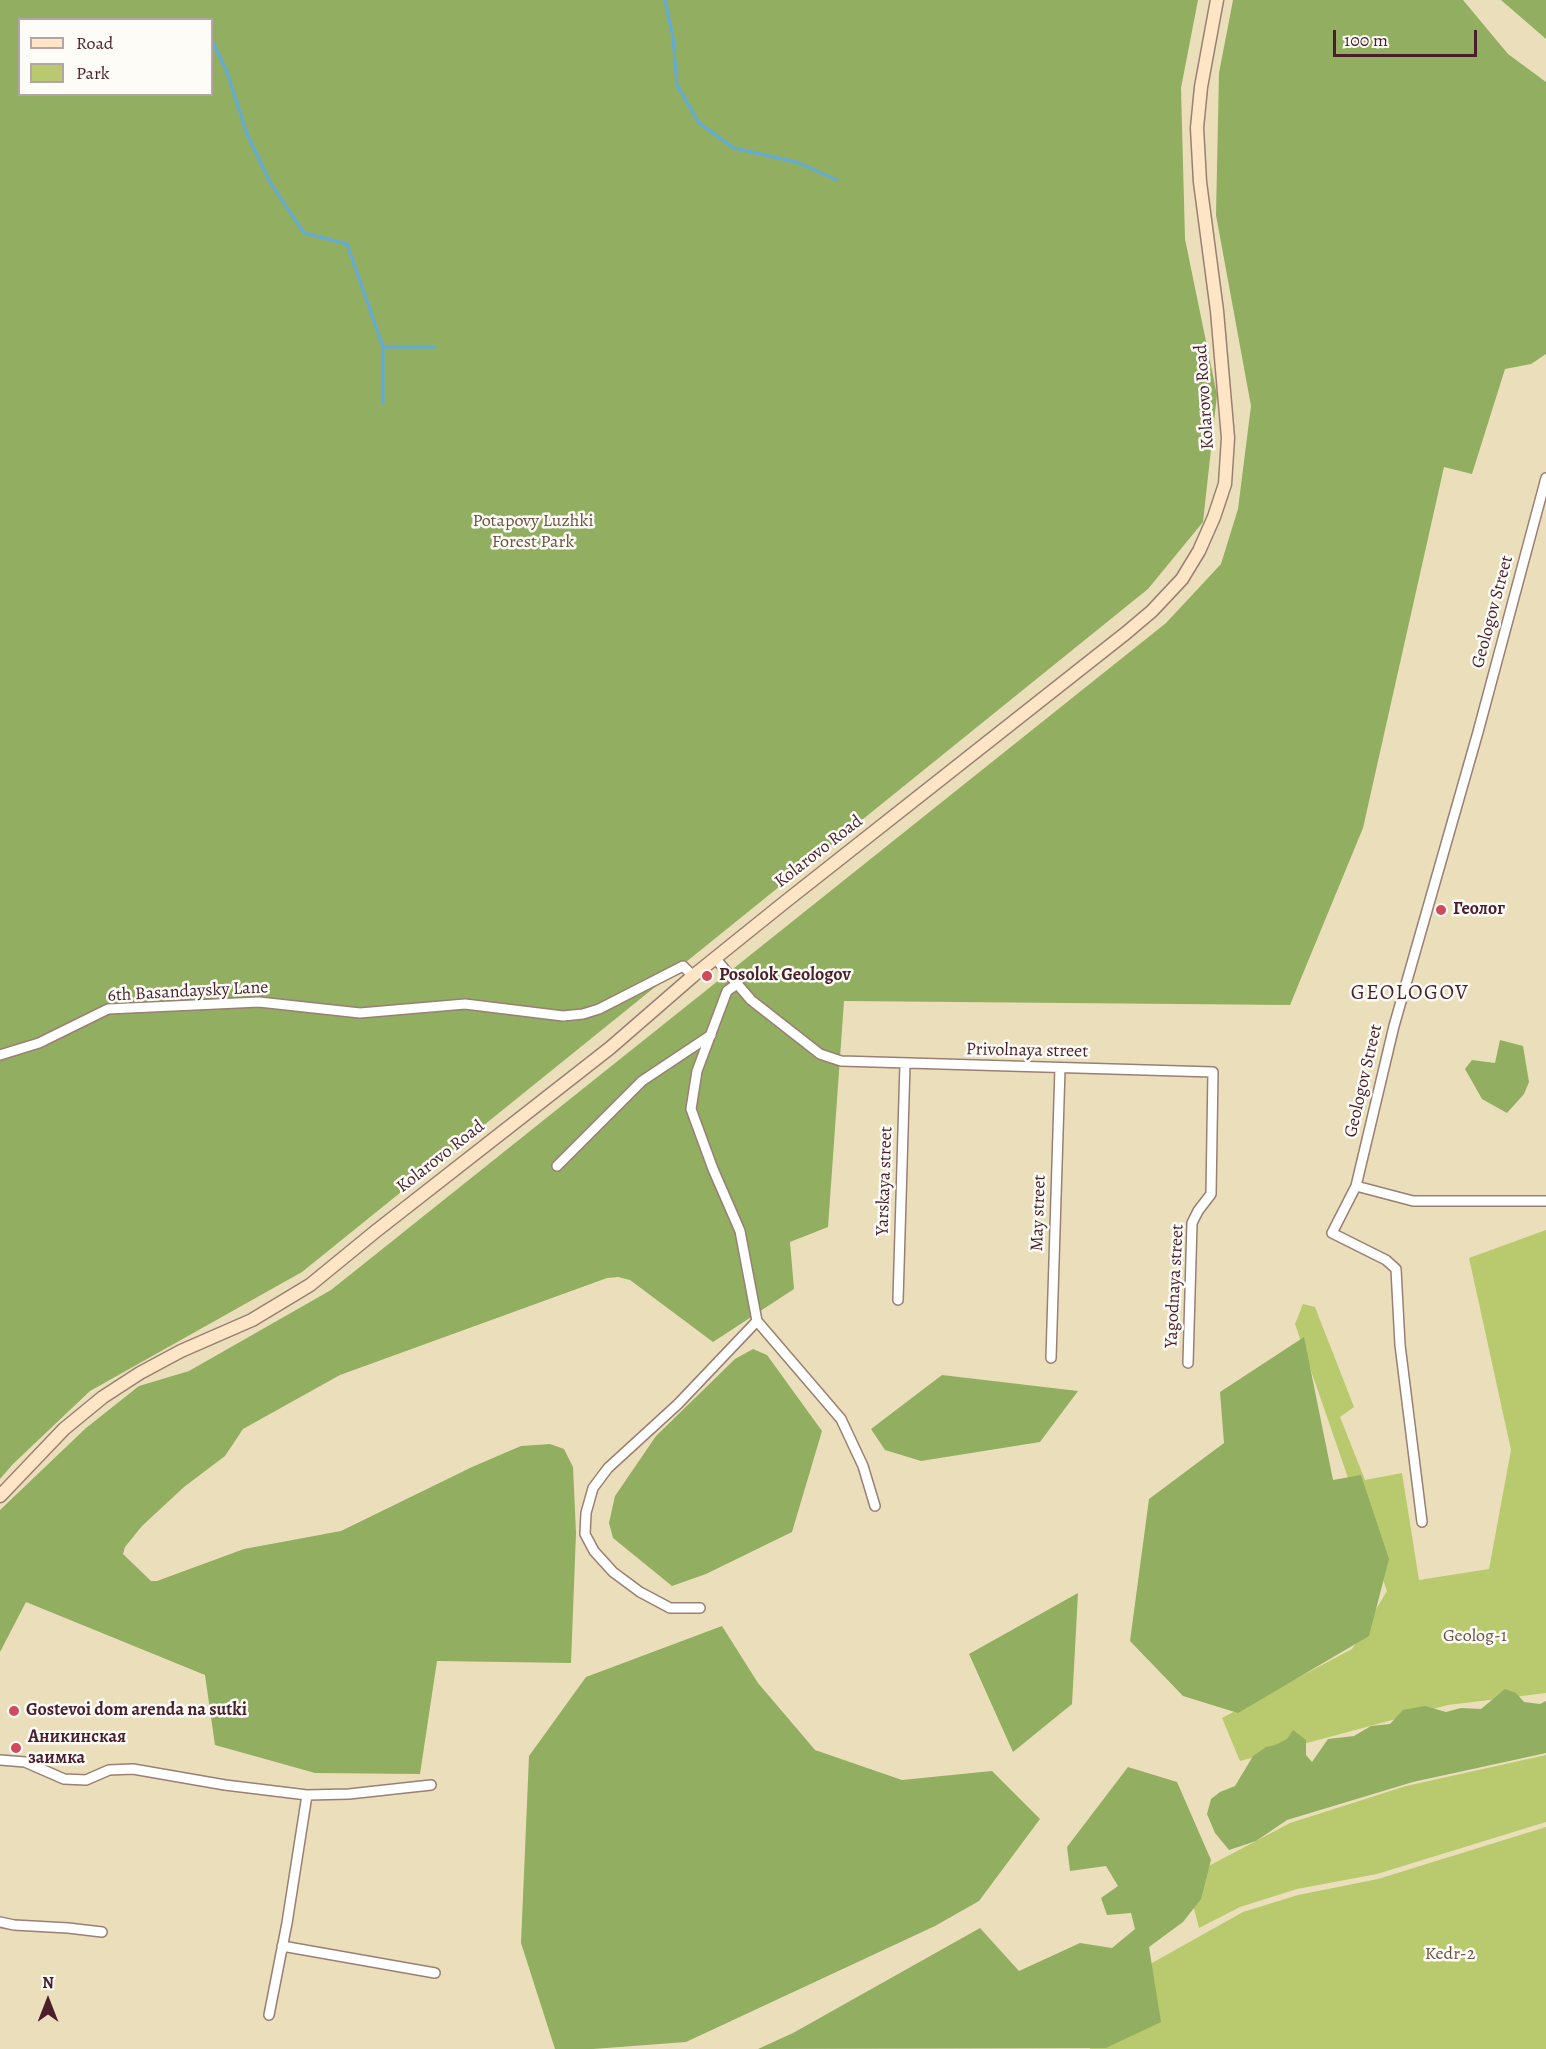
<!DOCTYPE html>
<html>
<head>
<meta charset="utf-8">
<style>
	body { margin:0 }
	#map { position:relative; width:1546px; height:2049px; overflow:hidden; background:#ebdfbb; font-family:Alegreya,serif }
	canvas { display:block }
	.legend { position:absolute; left:18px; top:18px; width:195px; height:78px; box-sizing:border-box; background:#fdfcf7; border:2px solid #b5a4a5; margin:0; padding:8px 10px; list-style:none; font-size:18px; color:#4a1f2b }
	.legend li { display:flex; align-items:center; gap:12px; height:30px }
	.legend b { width:30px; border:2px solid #b5a4a5 }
	.north { position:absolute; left:18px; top:1971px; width:60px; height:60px; -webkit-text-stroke:4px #fdfcf7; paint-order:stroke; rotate:0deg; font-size:16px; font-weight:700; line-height:24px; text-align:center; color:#4a1f2b }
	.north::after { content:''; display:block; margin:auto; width:21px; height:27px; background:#4a1f2b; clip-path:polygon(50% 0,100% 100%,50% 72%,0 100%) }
	.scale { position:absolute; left:1333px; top:30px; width:144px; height:27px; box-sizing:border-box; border:3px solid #4a1f2b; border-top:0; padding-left:8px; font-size:18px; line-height:21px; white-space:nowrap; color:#4a1f2b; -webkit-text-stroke:4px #fdfcf7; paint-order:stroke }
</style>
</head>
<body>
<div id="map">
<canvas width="1546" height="2049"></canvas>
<ul class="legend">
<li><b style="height:8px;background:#fee5c5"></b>Road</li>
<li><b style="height:16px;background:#b8ca6d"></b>Park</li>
</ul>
<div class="north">N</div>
<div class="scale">100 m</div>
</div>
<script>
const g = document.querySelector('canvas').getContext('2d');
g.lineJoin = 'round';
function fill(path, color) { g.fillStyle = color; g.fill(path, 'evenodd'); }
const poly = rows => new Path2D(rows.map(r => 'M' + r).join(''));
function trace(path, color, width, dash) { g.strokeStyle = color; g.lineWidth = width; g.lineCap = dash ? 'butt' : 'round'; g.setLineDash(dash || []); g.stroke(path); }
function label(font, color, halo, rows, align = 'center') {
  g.font = font + ' Alegreya,serif'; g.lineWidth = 5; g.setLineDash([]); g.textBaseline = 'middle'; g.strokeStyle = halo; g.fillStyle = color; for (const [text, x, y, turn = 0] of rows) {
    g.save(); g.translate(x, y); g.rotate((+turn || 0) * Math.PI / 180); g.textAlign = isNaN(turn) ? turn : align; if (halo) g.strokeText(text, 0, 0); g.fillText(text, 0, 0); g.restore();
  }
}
fill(poly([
	[1546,1230,1546,1693,1448,1705,1240,1761,1222,1718,1352,1649,1387,1591,1295,1324,1303,1304,1315,1307,1354,1407,1340,1417,1365,1480,1402,1473,1419,1580,1489,1569,1511,1450,1469,1258],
	[1546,1755,1546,1822,1377,1874,1297,1889,1240,1907,1199,1928,1186,1878,1290,1823,1406,1786],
	[1546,1827,1546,2049,1090,2049,1087,2010,1102,1991,1243,1912,1298,1895,1378,1879]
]), '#b8ca6d');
fill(poly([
	[0,0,1198,0,1181,88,1185,239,1217,395,1203,522,1148,589,302,1272,90,1391,13,1464,0,1479],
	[20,20,212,20,212,94,20,94],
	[1233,0,1463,0,1508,54,1546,82,1546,354,1531,364,1505,369,1472,474,1444,467,1363,828,1290,1005,844,1001,828,1227,790,1242,794,1289,713,1342,630,1280,618,1277,607,1278,340,1375,243,1429,225,1456,184,1487,142,1526,125,1547,123,1554,151,1581,157,1581,244,1549,341,1531,472,1467,521,1446,550,1444,564,1449,573,1467,576,1533,571,1663,437,1661,420,1774,315,1773,215,1745,205,1675,26,1602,0,1652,0,1510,86,1428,139,1386,189,1371,331,1290,1166,623,1221,564,1238,509,1251,406,1216,215,1219,73],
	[1501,0,1546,0,1546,39],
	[1500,1040,1523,1046,1529,1082,1524,1094,1507,1113,1482,1099,1465,1069,1472,1060,1495,1063],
	[1304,1337,1333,1480,1361,1475,1389,1559,1369,1636,1238,1713,1183,1696,1130,1641,1149,1499,1224,1443,1220,1392],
	[753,1349,767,1355,822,1431,792,1532,706,1574,672,1586,613,1538,609,1523,615,1496,656,1436,735,1359],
	[942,1375,1078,1391,1040,1442,921,1461,885,1450,871,1429],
	[1078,1593,1072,1704,1013,1752,969,1654],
	[722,1626,758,1683,815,1750,902,1780,992,1771,1040,1819,979,1901,935,1926,686,2042,593,2049,555,2049,521,1943,529,1756,586,1677],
	[1505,1689,1516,1693,1524,1702,1540,1704,1546,1701,1546,1753,1413,1782,1287,1820,1256,1841,1229,1850,1215,1833,1207,1814,1211,1799,1220,1792,1235,1786,1253,1756,1266,1747,1275,1745,1287,1739,1293,1730,1306,1740,1306,1755,1312,1762,1328,1739,1354,1736,1371,1726,1390,1724,1403,1710,1425,1706,1446,1712,1461,1708,1481,1709],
	[1128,1767,1177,1782,1211,1860,1201,1899,1183,1922,1149,1947,1161,2022,1106,2048,758,2049,793,2033,980,1928,1019,1971,1080,1943,1112,1948,1135,1929,1131,1913,1107,1915,1101,1898,1118,1886,1106,1866,1070,1871,1067,1847]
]), '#92ae60');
trace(poly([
	[665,0,673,37,677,85,699,123,734,148,796,162,837,180],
	[212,40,227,72,247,134,270,182,304,233,347,244,383,347,435,347],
	[383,403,383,347]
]), '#61acda', 3);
const street = poly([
	[715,958,751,1000,820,1054,841,1061,1213,1072,1211,1194,1198,1211,1192,1223,1188,1363],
	[737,984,727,991,697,1071,691,1109,713,1169,740,1231,757,1321,841,1419,863,1466,875,1506],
	[0,1055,39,1043,108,1009,259,1002,360,1013,465,1004,563,1016,583,1014,599,1009,683,966,693,976],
	[557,1166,642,1081,711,1035],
	[1356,1186,1413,1201,1546,1201],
	[898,1300,905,1064],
	[1051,1358,1060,1068],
	[1422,1522,1400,1345,1396,1269,1386,1260,1332,1233,1356,1186,1394,1026,1478,732,1546,478],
	[700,1608,670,1608,640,1592,613,1572,594,1551,585,1534,586,1513,593,1488,608,1468,678,1404,757,1321],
	[0,1760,25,1762,64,1779,86,1780,109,1770,133,1769,225,1785,307,1795,349,1794,431,1785],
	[0,1922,14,1925,68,1928,102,1932],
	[282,1946,435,1973],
	[269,2015,287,1923,307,1795]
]);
const secondary = poly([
	[0,1496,64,1429,103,1397,140,1373,181,1351,252,1320,310,1285,376,1231,610,1048,693,976,785,902,1126,633,1152,611,1182,579,1199,551,1214,517,1225,484,1228,438,1217,311,1200,182,1197,128,1201,87,1217,0]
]);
trace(street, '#9a7f73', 12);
trace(secondary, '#9a7f73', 15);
trace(street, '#fff', 9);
trace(secondary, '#fee5c5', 12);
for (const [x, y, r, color] of [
	[1441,910,6,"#d1495b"],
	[707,976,6,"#d1495b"],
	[14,1711,6,"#d1495b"],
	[16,1748,6,"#d1495b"]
]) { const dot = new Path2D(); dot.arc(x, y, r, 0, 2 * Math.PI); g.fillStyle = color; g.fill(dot); trace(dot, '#fdfcf7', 2); }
label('18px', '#4a1f2b', '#fdfcf7', [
	["Kolarovo Road",1205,397,-94],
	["Geologov Street",1493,612,-75],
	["Kolarovo Road",819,852,-38],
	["6th Basandaysky Lane",188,992,-3],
	["Privolnaya street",1027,1051,1],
	["Geologov Street",1364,1081,-77],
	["Kolarovo Road",441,1157,-38],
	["Yarskaya street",885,1181,-88],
	["May street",1039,1213,-88],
	["Yagodnaya street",1175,1286,-87]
]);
label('18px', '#6b523f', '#fdfcf7', [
	["Potapovy Luzhki",533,522],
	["Forest Park",533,543],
	["Geolog-1",1475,1637],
	["Kedr-2",1450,1955]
]);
label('bold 18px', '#4a1f2b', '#fdfcf7', [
	["Геолог",1453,910],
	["Posolok Geologov",719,976],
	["Gostevoi dom arenda na sutki",26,1711],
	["Аникинская",28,1738],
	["заимка",28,1759]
], 'left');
g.letterSpacing = '1.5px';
label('21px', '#4a1f2b', '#fdfcf7', [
	["GEOLOGOV",1410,994]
]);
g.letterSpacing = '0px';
</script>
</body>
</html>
